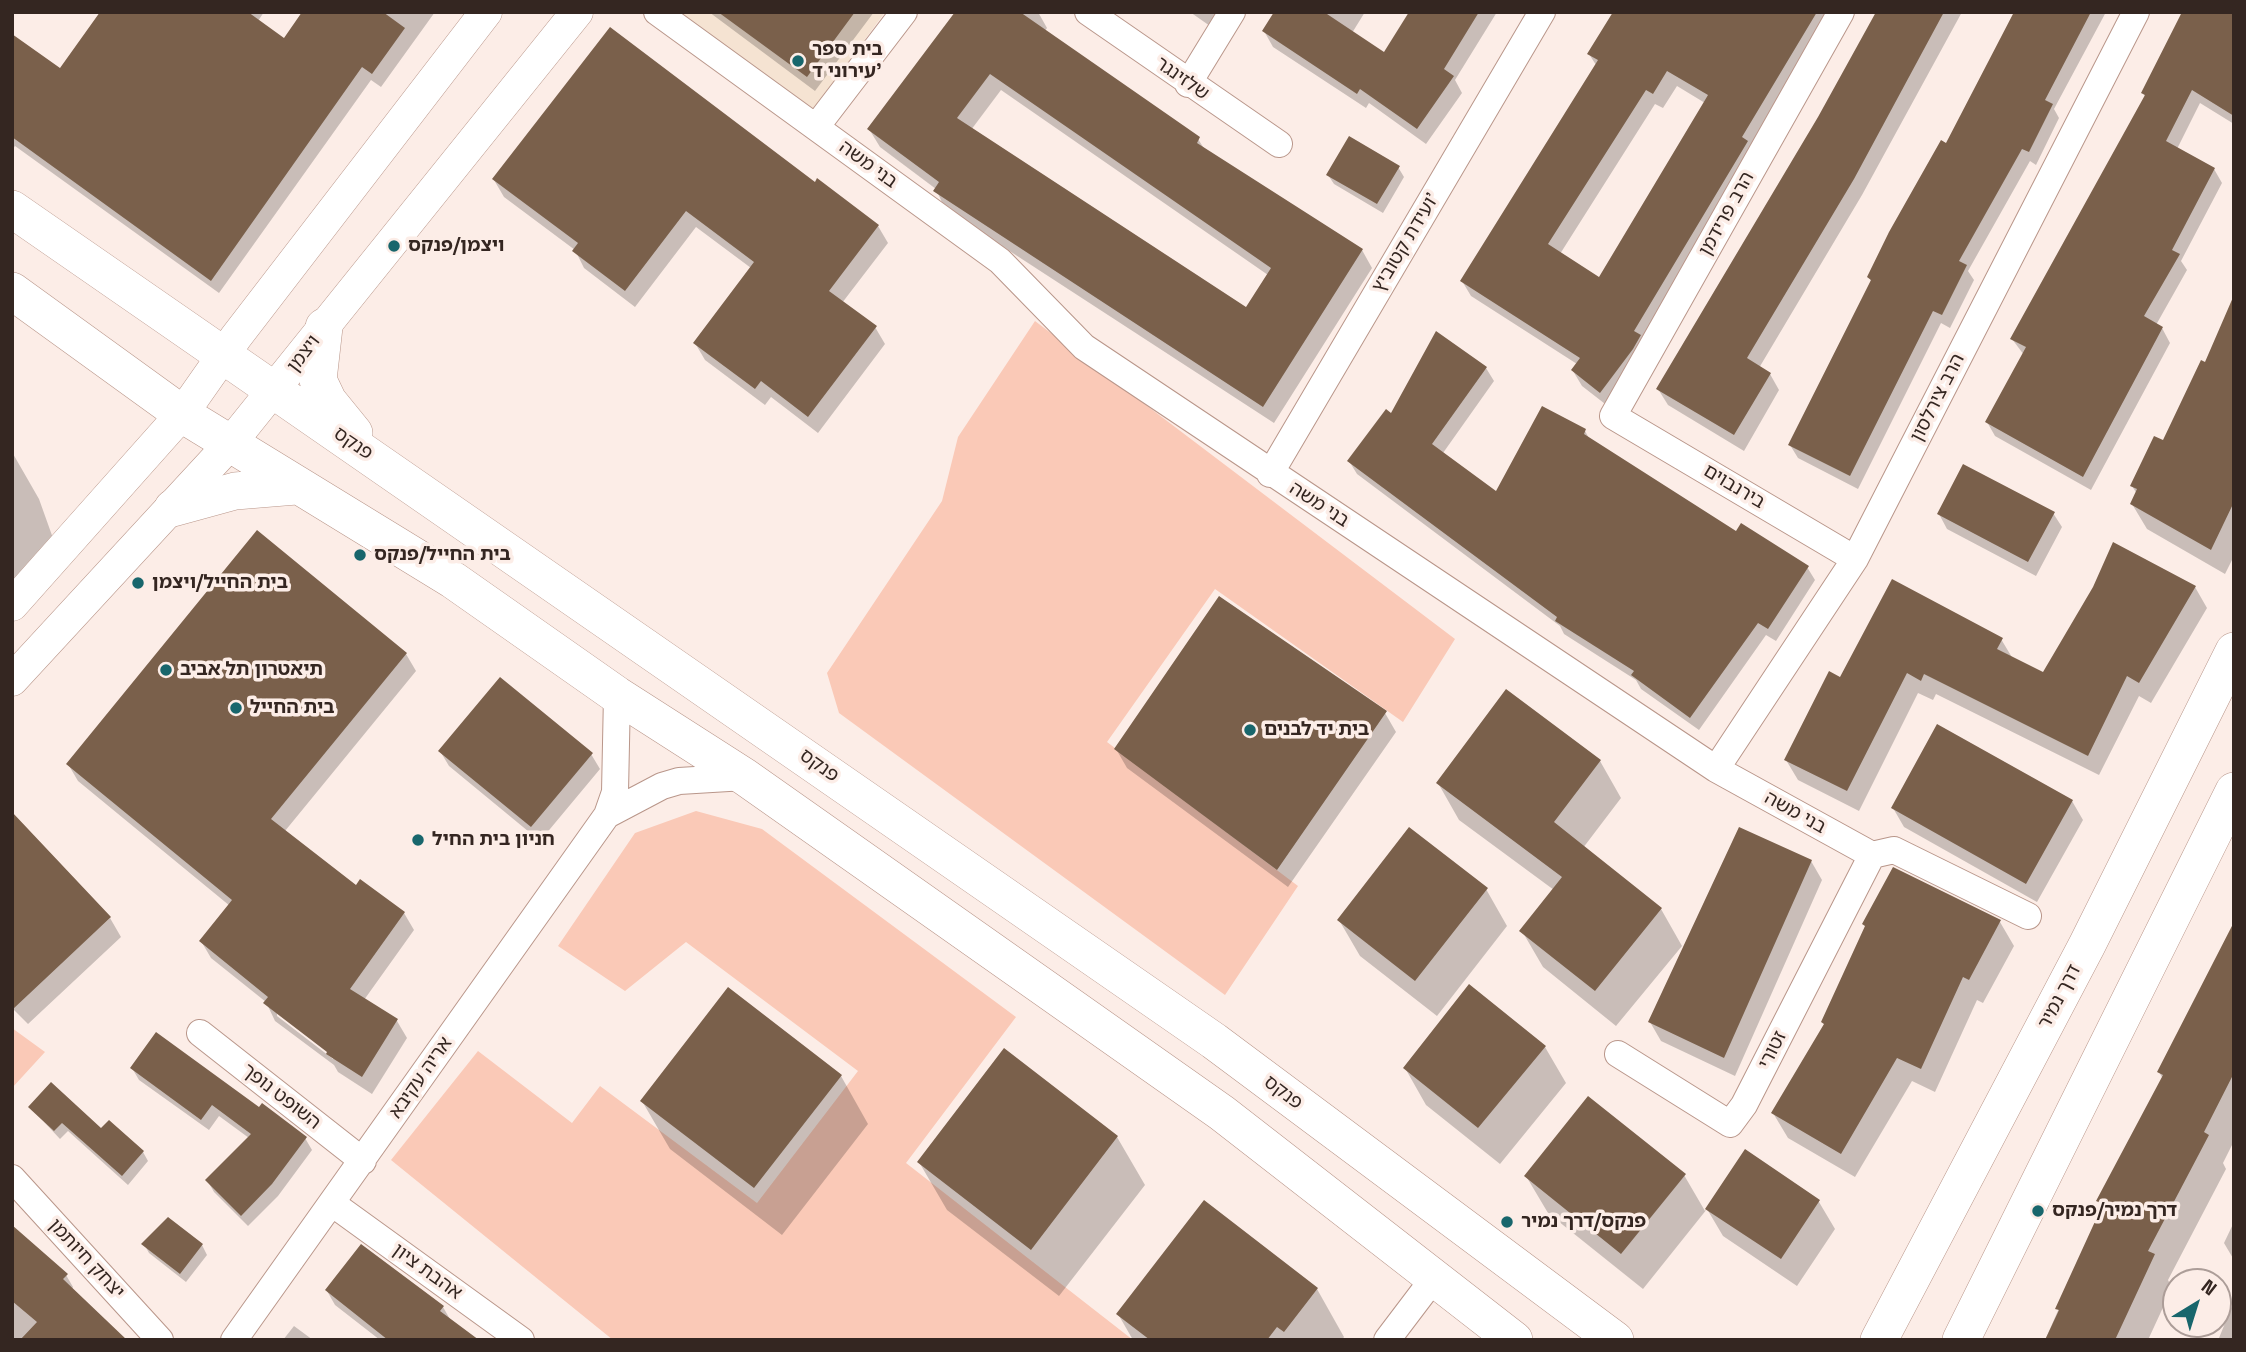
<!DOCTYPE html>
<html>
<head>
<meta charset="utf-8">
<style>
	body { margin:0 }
	#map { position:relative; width:2246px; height:1352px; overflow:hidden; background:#fcede7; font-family:"Space Grotesk",sans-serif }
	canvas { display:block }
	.frame { position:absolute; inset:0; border:14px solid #342621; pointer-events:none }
	.north { position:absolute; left:2162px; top:1268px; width:70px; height:70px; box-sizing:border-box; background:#fcede7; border:2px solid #ac9d98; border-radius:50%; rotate:38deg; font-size:19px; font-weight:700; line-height:28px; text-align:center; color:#342621 }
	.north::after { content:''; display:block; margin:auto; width:24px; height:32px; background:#18666c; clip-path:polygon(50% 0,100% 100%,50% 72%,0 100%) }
</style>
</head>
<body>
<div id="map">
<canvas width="2246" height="1352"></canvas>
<div class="frame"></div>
<div class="north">N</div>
</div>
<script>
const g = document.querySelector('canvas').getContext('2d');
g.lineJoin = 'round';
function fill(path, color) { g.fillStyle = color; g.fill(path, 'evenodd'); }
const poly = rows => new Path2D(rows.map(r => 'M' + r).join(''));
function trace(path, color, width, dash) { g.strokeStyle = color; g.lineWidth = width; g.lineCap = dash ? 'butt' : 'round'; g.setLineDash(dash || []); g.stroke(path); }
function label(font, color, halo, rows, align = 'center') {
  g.font = font + ' "Space Grotesk","Noto Sans Hebrew",sans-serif'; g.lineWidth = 7; g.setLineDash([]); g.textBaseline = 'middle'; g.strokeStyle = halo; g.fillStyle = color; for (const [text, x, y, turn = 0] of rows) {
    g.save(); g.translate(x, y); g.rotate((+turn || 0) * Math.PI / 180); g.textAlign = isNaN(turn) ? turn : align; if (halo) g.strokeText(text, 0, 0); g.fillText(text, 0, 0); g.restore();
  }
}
fill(poly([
	[679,12,885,12,814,109]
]), '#f5e3d2');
fill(poly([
	[1035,321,1455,639,1403,722,1215,589,1107,742,1298,886,1225,995,839,713,827,673,942,501,958,437],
	[696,811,762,829,1016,1017,906,1163,1133,1340,613,1340,391,1160,478,1051,572,1123,600,1086,757,1203,858,1071,686,942,625,991,558,946,635,833],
	[12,1028,45,1052,12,1088]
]), '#fac9b7');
fill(poly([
	[102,12,264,12,258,21,284,40,305,12,435,12,381,87,371,80,219,293,15,146,12,150,12,48,60,70],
	[709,12,874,12,815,91],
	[957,12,1038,12,1047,28,1045,31,1198,139,1205,150,1362,250,1372,268,1274,423,945,209,936,189,880,147,869,129],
	[1001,90,1268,275,1246,309,971,130],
	[1190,12,1237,12,1220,33],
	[1276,12,1365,12,1352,33,1384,55,1411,12,1497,12,1455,80,1462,93,1426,144,1369,103,1366,108,1273,47,1264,31],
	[1615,12,1835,12,1609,407,1582,386,1573,371,1577,364,1471,296,1462,281,1596,65,1589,54],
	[1677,86,1705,103,1600,279,1560,254,1655,104,1663,108],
	[1878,12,1962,12,1862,195,1759,368,1770,374,1779,390,1744,451,1668,405,1658,389,1820,118],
	[2016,12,2106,12,2054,109,2059,118,2036,165,2030,161,1968,271,1974,280,1950,328,1941,323,1858,489,1798,458,1790,445,1872,283,1869,277,1947,145],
	[2234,12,2234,124,2200,103,2177,149,2214,169,2222,183,2181,261,2187,270,2156,325,2162,328,2170,343,2091,490,1995,436,1987,422,2024,355,2012,339,2146,98,2143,93],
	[1398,167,1404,177,1383,213,1334,184,1328,175],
	[494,180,815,184,878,226,888,243,842,303,875,327,885,344,818,433,771,397,765,405,705,360,695,343,751,268,696,227,635,307,584,268,575,250,504,197],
	[2234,299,2234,556,2225,574,2147,529,2132,504,2137,494,2132,486,2164,443,2205,364],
	[1486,368,1494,381,1443,453,1497,494,1585,431,1590,440,1737,533,1807,567,1815,580,1776,641,1766,635,1699,730,1641,689,1636,680,1564,634,1560,626,1357,474,1349,461,1392,416],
	[12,452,39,499,54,541,12,592],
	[2053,513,2062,527,2036,576,1947,529,1939,514],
	[2195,587,2207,608,2151,703,2139,696,2099,775,1936,694,1933,700,1918,693,1859,811,1798,780,1786,760,1841,679,2001,639,2013,659,2044,674],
	[406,654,416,671,285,831,356,887,404,913,414,930,364,1000,397,1021,407,1038,372,1094,338,1072,334,1065,275,1021,266,1002,211,958,201,941,230,906,78,781,68,764],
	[277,1012,335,1056,333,1059,277,1016],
	[1385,713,1396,732,1288,887,1127,768,1116,749],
	[440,751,591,754,600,769,540,841,449,766],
	[1600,761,1621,798,1583,848,1661,909,1682,946,1616,1026,1543,967,1522,931,1554,890,1459,820,1438,783],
	[2072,801,2083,820,2037,902,1904,827,1893,808],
	[1811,861,1822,880,1735,1076,1661,1041,1650,1022],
	[1486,889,1507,926,1437,1016,1360,956,1339,920],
	[110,918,121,937,28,1024,12,1008],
	[2000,922,2014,946,1983,1003,1977,1000,1935,1092,1912,1081,1855,1177,1788,1138,1773,1113,1825,1026,1823,1022],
	[2234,924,2234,1141,2223,1163,2226,1169,2168,1280,2172,1288,2148,1340,2045,1340,2103,1209,2098,1201,2163,1079,2159,1072],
	[1545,1047,1566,1083,1500,1164,1426,1105,1405,1068],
	[132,1068,260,1110,305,1138,312,1150,278,1196,248,1226,214,1192,207,1180,249,1138,219,1116,209,1130,139,1080],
	[841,1076,868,1124,782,1235,670,1149,642,1101],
	[30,1107,101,1131,143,1152,148,1161,128,1185,68,1131,60,1139],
	[1117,1137,1145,1185,1059,1296,947,1210,919,1162],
	[1745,1152,1819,1202,1835,1229,1797,1286,1723,1236,1707,1209,1643,1289,1548,1213,1526,1176,1684,1175,1705,1211],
	[169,1219,202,1245,207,1255,186,1282,149,1253,144,1244],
	[2234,1222,2234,1260,2224,1243],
	[12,1227,66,1275,73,1287,72,1289,124,1340,12,1340],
	[1317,1289,1344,1337,1342,1340,1133,1340,1118,1314],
	[327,1291,443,1307,451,1321,476,1340,380,1340,335,1305],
	[2234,1301,2234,1340,2220,1340,2219,1338],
	[294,1326,313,1340,283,1340]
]), '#0003');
fill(poly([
	[100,12,248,12,284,38,302,12,383,12,405,28,372,74,362,67,211,281,12,137,12,34,60,68],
	[718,12,855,12,807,77],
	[955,12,1020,12,1200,137,1197,143,1363,249,1263,407,933,191,939,182,867,129],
	[990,74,1271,268,1246,307,957,118],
	[1274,12,1324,12,1384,52,1409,12,1479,12,1444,69,1454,76,1417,129,1360,89,1357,94,1262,31],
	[1613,12,1817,12,1742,137,1748,141,1634,331,1641,335,1633,349,1600,393,1571,370,1580,358,1460,281,1598,60,1587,54],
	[1667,71,1708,95,1599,277,1548,244,1646,90,1653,94],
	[1876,12,1944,12,1854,179,1747,358,1771,373,1734,435,1656,389,1818,117],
	[2014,12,2091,12,2045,100,2053,104,2029,152,2022,149,1959,261,1967,265,1942,315,1933,311,1850,476,1788,445,1871,280,1867,277,1889,232,1941,140,1946,143],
	[2182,12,2234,12,2234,116,2192,90,2166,141,2215,168,2172,250,2180,254,2144,316,2163,327,2083,477,1985,422,2026,347,2010,339,2145,95,2141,93],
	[610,27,815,182,817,178,879,225,829,291,877,326,808,417,761,381,755,389,693,343,754,262,686,211,625,291,572,251,578,243,492,179],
	[1349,136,1400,166,1377,204,1326,175],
	[2234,295,2234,502,2211,550,2130,504,2137,489,2130,486,2154,436,2163,440,2201,360,2205,362],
	[1436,331,1487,367,1432,444,1496,491,1542,406,1586,429,1584,434,1736,531,1741,523,1809,566,1768,629,1758,623,1690,718,1631,675,1634,671,1555,621,1557,617,1347,461,1386,409,1391,413],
	[1963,464,2055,512,2028,562,1937,514],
	[257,530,407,653,271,819,356,885,360,879,405,912,350,989,398,1019,362,1077,326,1054,327,1052,263,1003,268,997,199,941,232,900,66,764],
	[2113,542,2196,586,2139,683,2127,676,2088,756,1924,674,1921,681,1907,673,1847,791,1784,760,1829,671,1840,677,1892,579,2003,638,1997,649,2043,672,2093,587],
	[1219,596,1387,711,1277,870,1114,749],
	[500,677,593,753,531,827,438,751],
	[1506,689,1601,760,1554,822,1662,908,1595,991,1519,931,1562,877,1436,783],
	[1937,724,2073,800,2026,884,1891,808],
	[12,812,111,917,12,1010],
	[1409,827,1488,888,1415,981,1337,920],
	[1739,827,1812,860,1724,1058,1648,1022],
	[1893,867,2001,920,1969,980,1963,977,1921,1069,1897,1058,1841,1154,1771,1113,1824,1024,1821,1022,1865,926,1862,924],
	[2234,922,2234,1073,2204,1132,2209,1135,2148,1251,2155,1254,2115,1340,2045,1340,2059,1310,2055,1309,2103,1204,2096,1201,2163,1075,2157,1072],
	[1469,984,1546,1046,1478,1128,1403,1068],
	[728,987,842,1075,754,1188,640,1101],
	[156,1032,259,1107,262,1103,307,1137,272,1184,241,1216,205,1180,251,1134,212,1105,201,1120,130,1068],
	[1004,1048,1118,1136,1031,1250,917,1162],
	[51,1082,101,1128,109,1120,144,1151,122,1176,62,1123,54,1131,28,1107],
	[1588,1096,1686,1174,1621,1254,1524,1176],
	[1745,1149,1820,1200,1781,1259,1705,1209],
	[1204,1200,1318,1288,1284,1332,1277,1327,1267,1340,1150,1340,1116,1314],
	[168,1217,203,1244,180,1274,141,1244],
	[12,1225,68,1274,63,1279,127,1340,20,1340,37,1322,12,1301],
	[361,1244,444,1306,440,1311,479,1340,388,1340,325,1290]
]), '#7a604b');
const minor = poly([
	[657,12,1000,261,1084,347,1716,769,1872,855,1894,850,2028,916],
	[1088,12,1279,144],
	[1841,12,1613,416,1855,559],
	[1188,84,1232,12],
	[816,127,904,12],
	[1270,474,1542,12],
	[1716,769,1855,559,2136,12],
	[607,815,662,786,679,781,745,777],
	[200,1033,363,1161],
	[1618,1054,1730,1124,1744,1105,1872,855],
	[12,1178,160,1340],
	[333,1204,521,1340],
	[234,1340,607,815,615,792,617,695],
	[1387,1340,1434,1278]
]);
const tertiary = poly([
	[12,605,182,414,236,337,486,12],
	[12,680,229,445,577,12]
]);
const secondary = poly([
	[12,209,1214,1041,1615,1340],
	[12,291,182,414,453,580,617,695,745,777,1222,1113,1514,1340],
	[324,327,318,380,328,401,354,433],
	[173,508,235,491,296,486],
	[1879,1340,2087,945,2234,651],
	[1961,1340,2234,791]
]);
trace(minor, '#b9968a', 28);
trace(tertiary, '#b9968a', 33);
trace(secondary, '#b9968a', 38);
trace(minor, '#fff', 26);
trace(tertiary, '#fff', 32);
trace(secondary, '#fff', 37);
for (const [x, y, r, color] of [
	[798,61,7,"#18666c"],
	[394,246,7,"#18666c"],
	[360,555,7,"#18666c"],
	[138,583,7,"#18666c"],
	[166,670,7,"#18666c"],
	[236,708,7,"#18666c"],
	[1250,730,7,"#18666c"],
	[418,840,7,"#18666c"],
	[2038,1211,7,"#18666c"],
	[1507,1222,7,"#18666c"]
]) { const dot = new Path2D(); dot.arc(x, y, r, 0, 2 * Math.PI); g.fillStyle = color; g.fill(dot); trace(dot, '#fcede7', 2.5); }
label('bold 19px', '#342621', '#fcede7', [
	["בית ספר",812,50],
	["עירוני ד'",812,72],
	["ויצמן/פנקס",408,246],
	["בית החייל/פנקס",374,555],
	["בית החייל/ויצמן",152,583],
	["תיאטרון תל אביב",180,670],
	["בית החייל",250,708],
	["בית יד לבנים",1264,730],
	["חניון בית החיל",432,840],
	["דרך נמיר/פנקס",2052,1211],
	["פנקס/דרך נמיר",1521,1222]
], 'left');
label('19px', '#342621', '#fcede7', [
	["שלזינגר",1182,79,35],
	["בני משה",868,165,36],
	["הרב פרידמן",1727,214,-61],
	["ועידת קטוביץ'",1406,243,-59],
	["ויצמן",304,354,-53],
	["הרב צירלסון",1938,398,-63],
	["פנקס",353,444,34],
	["בירנבוים",1734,487,31],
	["בני משה",1319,505,33],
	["פנקס",819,766,35],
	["בני משה",1795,813,29],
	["דרך נמיר",2060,997,-62],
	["זטורי",1773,1050,-63],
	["אריה עקיבא",421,1078,-55],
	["פנקס",1283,1093,37],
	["השופט נופך",281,1097,38],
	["יצחק חיותמן",86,1259,47],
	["אהבת ציון",427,1272,36]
]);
</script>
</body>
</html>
